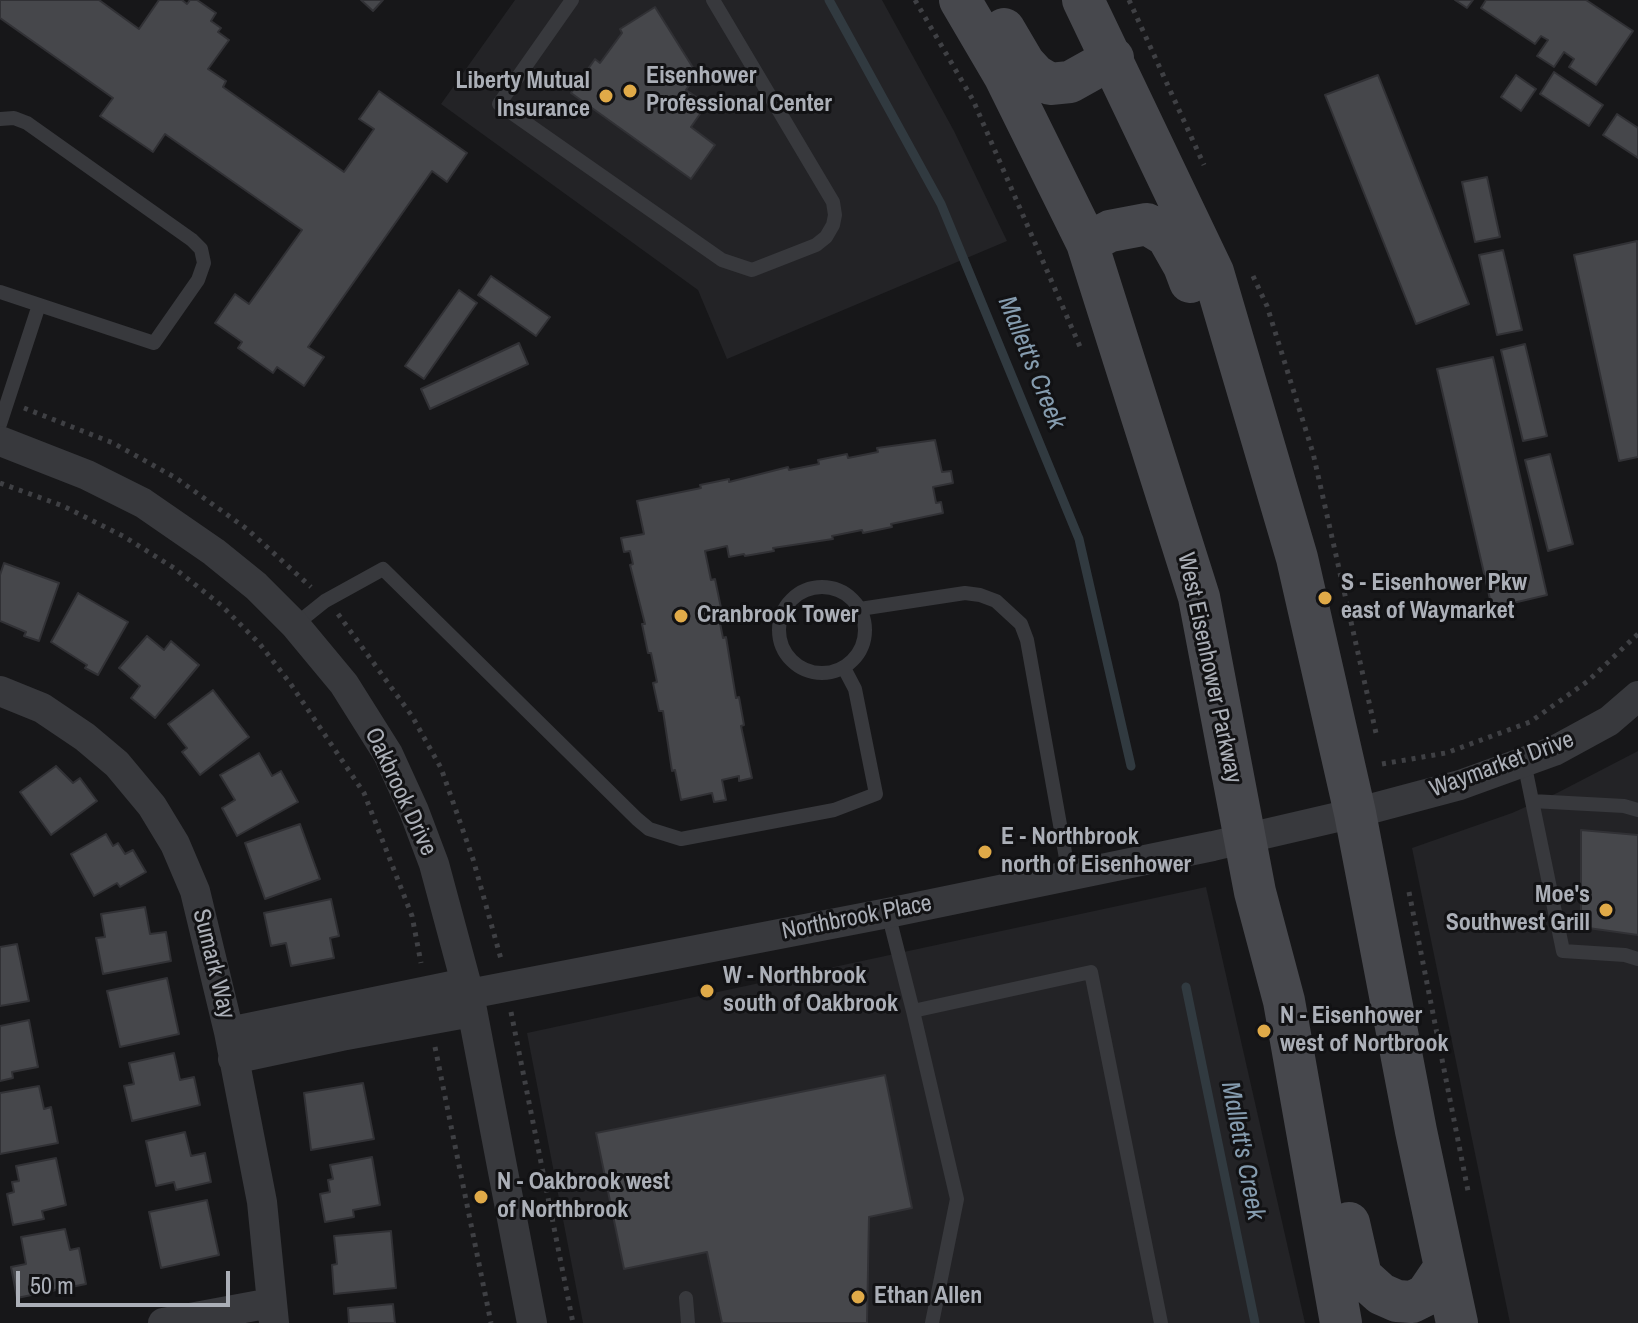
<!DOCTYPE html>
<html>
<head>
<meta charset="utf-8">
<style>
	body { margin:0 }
	#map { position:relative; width:1638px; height:1323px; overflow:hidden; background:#171719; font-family:"Archivo Narrow",sans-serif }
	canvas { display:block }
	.scale { position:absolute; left:16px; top:1271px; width:214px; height:36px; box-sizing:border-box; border:4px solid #abafb7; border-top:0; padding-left:10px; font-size:24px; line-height:28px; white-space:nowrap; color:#abafb7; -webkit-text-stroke:6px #121214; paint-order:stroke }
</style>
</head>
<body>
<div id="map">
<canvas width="1638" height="1323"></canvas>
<div class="scale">50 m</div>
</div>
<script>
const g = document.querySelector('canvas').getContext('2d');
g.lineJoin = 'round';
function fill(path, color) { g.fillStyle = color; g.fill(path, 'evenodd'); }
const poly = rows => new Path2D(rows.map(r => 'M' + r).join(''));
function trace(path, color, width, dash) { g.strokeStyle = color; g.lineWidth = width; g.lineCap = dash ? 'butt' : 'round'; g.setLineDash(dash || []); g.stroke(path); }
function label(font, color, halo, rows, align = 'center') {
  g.font = font + ' "Archivo Narrow",sans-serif'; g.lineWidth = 6; g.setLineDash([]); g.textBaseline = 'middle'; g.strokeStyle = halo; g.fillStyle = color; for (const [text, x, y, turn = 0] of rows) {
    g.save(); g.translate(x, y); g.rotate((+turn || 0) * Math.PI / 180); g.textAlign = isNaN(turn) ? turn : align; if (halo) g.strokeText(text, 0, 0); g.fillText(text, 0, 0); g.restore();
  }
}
fill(poly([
	[515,0,882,0,954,131,1007,241,727,359,698,290,441,104],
	[1638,751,1638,1323,1510,1323,1412,848,1512,813,1557,793],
	[1206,887,1305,1323,583,1323,527,1033]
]), '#232326');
trace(poly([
	[829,0,941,204,1079,539,1131,766],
	[1186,987,1255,1323]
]), '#313a40', 9);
const building = poly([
	[0,0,99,0,139,29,159,0,182,0,187,4,190,0,197,0,216,13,211,21,221,28,218,32,229,40,208,69,226,81,223,87,344,172,374,129,359,119,379,91,467,153,447,182,432,171,308,347,324,357,304,386,277,367,273,373,238,348,242,342,215,323,235,294,249,304,302,230,165,134,153,152,100,116,113,98,0,18,0,0],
	[361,0,383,0,373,11,361,0],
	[1455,0,1473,0,1467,8,1455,0],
	[1486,0,1586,0,1633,31,1596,85,1569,67,1574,59,1564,52,1554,67,1537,56,1548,40,1541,36,1535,44,1481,8,1486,0],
	[655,7,697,74,686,90,707,104,691,127,715,145,691,179,571,93,595,59,600,63,622,33,620,29,655,7],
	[1554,72,1603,105,1589,126,1540,94,1554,72],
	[1378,75,1469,304,1416,324,1325,95,1378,75],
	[1516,75,1536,89,1521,111,1501,97,1516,75],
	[1617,114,1638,128,1638,158,1603,135,1617,114],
	[1487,177,1500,237,1475,242,1462,182,1487,177],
	[1637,241,1638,457,1619,461,1574,255,1637,241],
	[1503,250,1522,330,1497,335,1479,255,1503,250],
	[491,276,550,317,536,336,478,295,491,276],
	[459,290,477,303,424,379,405,366,459,290],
	[519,343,528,364,430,409,421,389,519,343],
	[1525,344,1547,436,1523,441,1501,350,1525,344],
	[1493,357,1547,595,1492,608,1437,369,1493,357],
	[935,440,942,472,951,471,953,483,933,487,936,503,941,502,943,513,891,524,892,527,863,533,862,530,832,536,833,539,773,548,774,551,745,556,744,554,729,557,727,546,705,551,711,580,715,579,721,608,717,608,723,638,726,637,736,698,739,697,744,725,741,726,752,778,739,781,739,776,722,780,726,800,714,802,712,793,681,800,675,770,672,771,663,711,659,711,653,683,657,682,651,653,648,653,642,624,645,624,630,565,633,564,630,551,624,552,621,538,644,534,637,501,701,488,700,485,729,479,729,482,788,467,789,470,819,464,818,460,847,454,848,458,878,452,877,448,935,440],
	[1550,454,1573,544,1548,551,1525,460,1550,454],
	[4,563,59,583,39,641,24,636,26,632,0,621,0,575,4,563],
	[78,593,128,622,98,675,85,668,87,665,51,642,78,593],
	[147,636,164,650,171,641,199,665,155,718,131,698,140,686,119,668,147,636],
	[213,690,249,737,200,775,182,752,187,748,168,724,213,690],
	[259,753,272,776,281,771,298,802,237,836,222,808,235,800,220,775,259,753],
	[56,766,73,783,80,778,97,801,51,835,20,792,56,766],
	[300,824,320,879,265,899,245,843,300,824],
	[1581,830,1638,835,1638,935,1581,927,1581,830],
	[106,834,113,846,118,843,125,854,133,850,146,872,120,887,117,883,94,896,71,854,106,834],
	[331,899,339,936,330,938,334,958,291,966,286,943,271,946,264,913,331,899],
	[145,907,150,934,166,932,171,961,103,974,96,938,105,937,101,914,145,907],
	[17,944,29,1001,0,1006,0,947,17,944],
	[167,978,179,1034,120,1047,107,991,167,978],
	[29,1020,38,1067,12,1072,13,1078,0,1081,0,1026,29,1020],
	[174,1053,180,1080,194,1077,200,1105,132,1121,124,1086,134,1084,129,1063,174,1053],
	[885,1075,912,1208,869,1217,867,1323,722,1323,707,1252,624,1269,596,1133,885,1075],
	[363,1083,374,1139,311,1150,304,1093,363,1083],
	[39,1086,44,1109,51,1107,58,1143,0,1154,0,1093,39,1086],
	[185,1132,191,1156,205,1153,211,1182,176,1190,174,1182,156,1186,146,1141,185,1132],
	[372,1157,380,1205,353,1210,354,1217,325,1222,320,1194,330,1192,328,1180,333,1179,330,1165,372,1157],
	[56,1158,66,1205,42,1211,44,1219,13,1225,7,1194,14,1192,12,1182,19,1181,16,1166,56,1158],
	[207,1200,219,1255,161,1268,149,1212,207,1200],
	[65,1229,70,1250,79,1248,86,1284,17,1298,11,1267,26,1264,21,1237,65,1229],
	[391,1231,396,1288,334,1294,332,1265,337,1264,334,1236,391,1231],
	[393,1304,395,1323,349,1323,348,1308,393,1304]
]);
fill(building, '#46474b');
trace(building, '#313135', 2);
trace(poly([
	[915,0,973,100,1081,349],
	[1129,0,1204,165],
	[1253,276,1267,306,1313,453,1376,733],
	[24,408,113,443,176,478,247,529,311,587],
	[0,483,63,506,123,536,174,568,221,605,259,643,290,683,364,793,412,916,421,963],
	[338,614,412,716,441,768,473,859,501,959],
	[1382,764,1446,753,1530,722,1588,681,1638,634],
	[1409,892,1469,1196],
	[511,1012,573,1323],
	[435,1047,491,1323]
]), '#3f4044', 5, [4, 6]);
trace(poly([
	[572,0,499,104,722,260,752,270,816,245,826,237,833,225,835,215,833,202,713,0],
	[0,119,14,118,27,123,192,240,201,249,204,263,198,280,154,343,0,292],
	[0,424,39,305],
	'779 630a43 43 0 1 1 86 0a43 43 0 1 1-86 0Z',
	[860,609,965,593,980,595,996,601,1021,624,1027,640,1069,875],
	[295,625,325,601,383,569,637,819,649,829,681,839,834,810,876,794,855,689,844,668],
	[1524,762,1563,951,1625,955,1638,959],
	[1532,801,1624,806,1638,810],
	[888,913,913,1011,1091,972,1161,1323],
	[913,1011,957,1199,932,1323],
	[686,1298,688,1323]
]), '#38393d', 14);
trace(poly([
	[0,441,87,475,143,503,214,552,256,586,295,625,344,684,388,754,414,811,434,864,469,994,532,1323],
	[0,691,42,708,85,737,117,764,152,806,175,844,195,891,229,1032,262,1202,274,1323],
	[469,994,888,913,1213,846,1355,813,1460,785,1554,751,1609,721,1638,696],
	[229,1032,466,983],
	[233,1059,341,1036,472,1012],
	[163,1323,271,1303]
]), '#38393d', 30);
trace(poly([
	[960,0,1004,75,1087,243,1199,597,1255,892,1284,1001,1341,1323],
	[1083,0,1213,272,1297,558,1355,813,1416,1131,1457,1323],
	[1004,29,1024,63,1035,75,1050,84,1070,82,1113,58],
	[1087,243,1110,231,1147,224,1167,236,1184,266,1190,282],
	[1349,1223,1361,1276,1381,1294,1397,1301,1412,1302,1426,1295,1445,1267]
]), '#47484d', 42);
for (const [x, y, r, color] of [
	[630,91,8,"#e0aa48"],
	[606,96,8,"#e0aa48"],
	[1325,598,8,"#e0aa48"],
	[681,616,8,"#e0aa48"],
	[985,852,8,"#e0aa48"],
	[1606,910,8,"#e0aa48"],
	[707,991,8,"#e0aa48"],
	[1264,1031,8,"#e0aa48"],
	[481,1197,8,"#e0aa48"],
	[858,1297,8,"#e0aa48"]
]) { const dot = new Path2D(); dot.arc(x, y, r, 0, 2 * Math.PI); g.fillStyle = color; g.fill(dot); trace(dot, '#121214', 3); }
label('bold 24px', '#abafb7', '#121214', [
	["Eisenhower",646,77],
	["Professional Center",646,105],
	["Liberty Mutual",590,82,"right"],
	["Insurance",590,110,"right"],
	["S - Eisenhower Pkw",1341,584],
	["east of Waymarket",1341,612],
	["Cranbrook Tower",697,616],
	["E - Northbrook",1001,838],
	["north of Eisenhower",1001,866],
	["Moe's",1590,896,"right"],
	["Southwest Grill",1590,924,"right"],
	["W - Northbrook",723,977],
	["south of Oakbrook",723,1005],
	["N - Eisenhower",1280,1017],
	["west of Nortbrook",1280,1045],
	["N - Oakbrook west",497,1183],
	["of Northbrook",497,1211],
	["Ethan Allen",874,1297]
], 'left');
label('24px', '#abafb7', '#121214', [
	["West Eisenhower Parkway",1209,668,78],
	["Waymarket Drive",1502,765,-20],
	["Oakbrook Drive",400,792,65],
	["Northbrook Place",857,918,-11],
	["Sumark Way",213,964,76]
]);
label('italic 26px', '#859caf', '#121214', [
	["Mallett's Creek",1031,363,68],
	["Mallett's Creek",1242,1151,79]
]);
</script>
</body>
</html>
